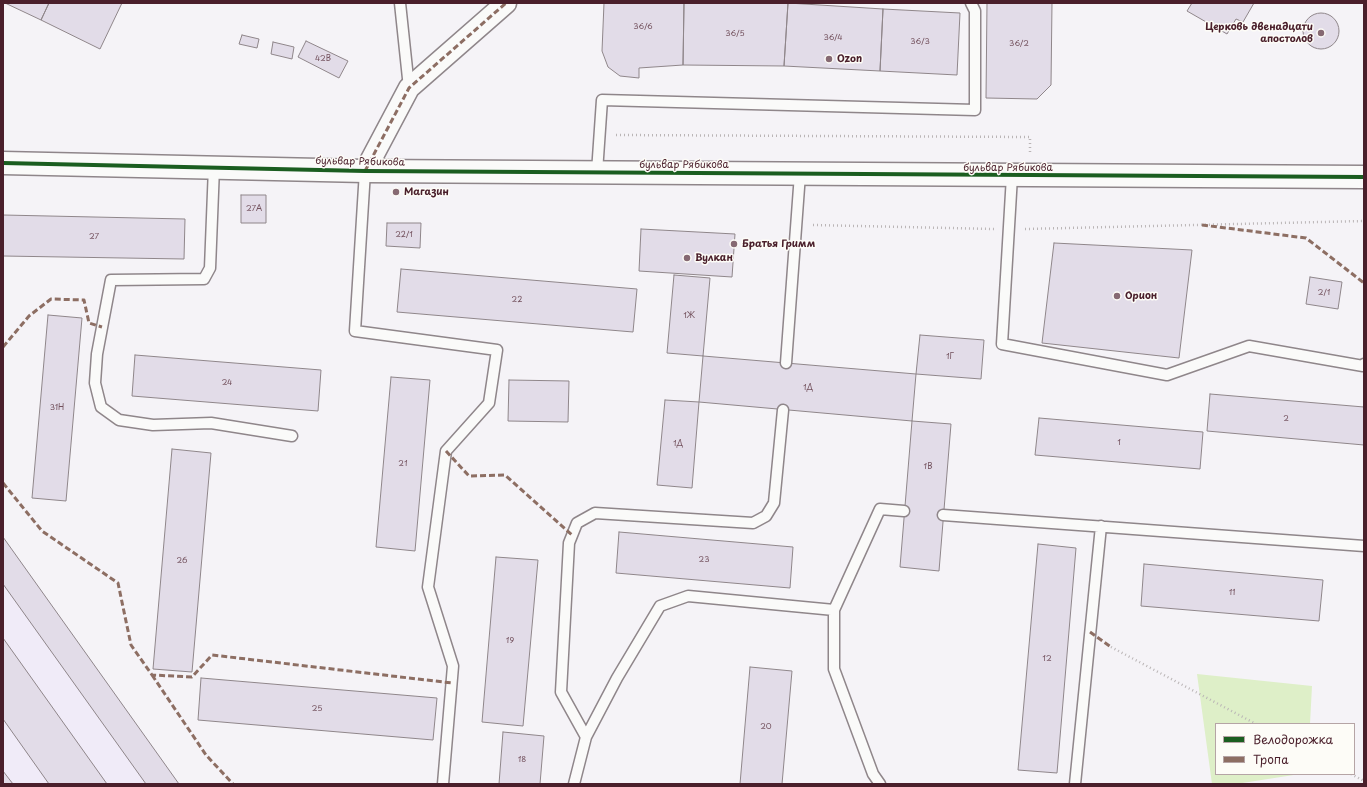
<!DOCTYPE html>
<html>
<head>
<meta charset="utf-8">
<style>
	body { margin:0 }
	#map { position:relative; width:1367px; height:787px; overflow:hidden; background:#f5f3f7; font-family:"Playpen Sans",sans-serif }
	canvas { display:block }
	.frame { position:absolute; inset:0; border:4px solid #4a1f2b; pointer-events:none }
	.legend { position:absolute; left:1215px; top:723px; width:140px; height:52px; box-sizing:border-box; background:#fdfcf7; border:1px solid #b5a4a5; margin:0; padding:5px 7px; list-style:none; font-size:12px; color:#4a1f2b }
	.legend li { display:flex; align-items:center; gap:8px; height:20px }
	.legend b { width:20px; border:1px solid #b5a4a5 }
</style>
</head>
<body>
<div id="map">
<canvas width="1367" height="787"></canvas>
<div class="frame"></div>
<ul class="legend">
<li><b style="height:5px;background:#1b5e20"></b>Велодорожка</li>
<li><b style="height:5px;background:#8d6e63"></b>Тропа</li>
</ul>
</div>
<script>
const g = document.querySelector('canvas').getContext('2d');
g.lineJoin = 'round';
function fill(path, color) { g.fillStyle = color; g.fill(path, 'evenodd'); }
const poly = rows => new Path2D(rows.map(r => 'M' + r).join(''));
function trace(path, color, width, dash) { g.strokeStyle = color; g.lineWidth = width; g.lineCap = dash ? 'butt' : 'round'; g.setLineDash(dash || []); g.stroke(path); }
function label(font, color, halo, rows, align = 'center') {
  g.font = font + ' "Playpen Sans",sans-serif'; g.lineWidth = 3; g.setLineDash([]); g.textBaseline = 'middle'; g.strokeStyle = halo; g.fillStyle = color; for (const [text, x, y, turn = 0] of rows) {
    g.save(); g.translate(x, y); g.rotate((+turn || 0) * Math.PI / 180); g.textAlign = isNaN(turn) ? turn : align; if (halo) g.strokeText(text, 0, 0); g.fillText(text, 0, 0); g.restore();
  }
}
fill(poly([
	[3,537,179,784,3,784]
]), '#f0ebf8');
fill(poly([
	[1197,674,1312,686,1310,724,1216,724,1216,774,1300,774,1236,784,1212,784]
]), '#deefc8');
const building = poly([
	[5,3,49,3,41,20,5,3],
	[49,3,122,3,100,49,41,20,49,3],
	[604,3,684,3,683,65,639,68,639,78,620,76,608,67,602,51,604,3],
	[684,3,788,3,784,66,683,65,684,3],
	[788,3,883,9,880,71,784,66,788,3],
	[987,3,1052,3,1051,85,1037,99,986,98,987,3],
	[1192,3,1254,3,1243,22,1236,19,1227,34,1187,11,1192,3],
	[883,9,960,13,957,75,880,71,883,9],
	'1303 31a18 18 0 1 1 36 0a18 18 0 1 1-36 0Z',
	[242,35,259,39,257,48,239,44,242,35],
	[306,41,348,61,339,78,298,57,306,41],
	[273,42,294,47,292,59,271,54,273,42],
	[241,195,266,195,266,223,241,223,241,195],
	[3,215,185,219,184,259,3,256,3,215],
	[387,223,421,223,420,248,386,246,387,223],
	[641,229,735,234,732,277,639,271,641,229],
	[1054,243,1192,250,1179,358,1042,343,1054,243],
	[401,269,637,289,633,332,397,312,401,269],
	[674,275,710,278,703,356,667,353,674,275],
	[1310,277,1342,282,1338,309,1306,304,1310,277],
	[48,315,82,318,66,501,32,498,48,315],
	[920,335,984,340,981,379,916,374,920,335],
	[135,355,321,370,318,411,132,396,135,355],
	[703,356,916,374,912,421,699,402,703,356],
	[391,377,430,380,415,551,376,547,391,377],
	[509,380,569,381,568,422,508,421,509,380],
	[1210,394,1364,407,1364,445,1207,431,1210,394],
	[665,400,699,402,692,488,657,485,665,400],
	[1039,418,1203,432,1200,469,1035,455,1039,418],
	[912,421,951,424,939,571,900,567,912,421],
	[172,449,211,453,192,672,153,669,172,449],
	[619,532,793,547,790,588,616,573,619,532],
	[3,537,179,784,146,784,3,584,3,537],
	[1038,544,1076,548,1057,773,1018,770,1038,544],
	[496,557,538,560,523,726,482,722,496,557],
	[1144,564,1323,580,1319,621,1141,606,1144,564],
	[3,638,107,784,49,784,3,719,3,638],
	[750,667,792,671,782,784,740,784,750,667],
	[201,678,437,698,433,740,198,720,201,678],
	[503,732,544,736,540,784,499,784,503,732],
	[3,771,13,784,3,784,3,771]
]);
fill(building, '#e2dce8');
trace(building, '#8f868a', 1);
const service = poly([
	[400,3,409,88],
	[214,167,210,268,204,279,111,280,97,354,95,383,101,407,119,420,153,425,211,423,292,436],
	[365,171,355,331,497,350,489,403,446,451,428,587,453,666,443,784],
	[597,172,602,100,975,110,975,11,971,3],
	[1012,176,1002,344,1167,375,1249,346,1363,366,1364,364],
	[786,363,800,174],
	[943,515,1364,546],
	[586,737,561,692,569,543,577,523,595,513,753,523,766,516,774,503,783,410],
	[574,784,586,737,617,678,660,606,688,596,834,610],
	[880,784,873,774,834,669,834,610,880,509,904,511],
	[1075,784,1101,526]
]);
const minor = poly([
	[365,171,409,88,506,3]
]);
const tertiary = poly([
	[3,163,365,171,1364,177]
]);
trace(service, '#8f868a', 13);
trace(minor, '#8f868a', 23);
trace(tertiary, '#8f868a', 25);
trace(poly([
	[616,135,1030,137,1030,154],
	[813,225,994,229],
	[1025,229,1364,221],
	[1111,647,1256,724],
	[1351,774,1364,781]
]), '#bab5b6', 2.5, [1, 3]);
trace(service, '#fafaf9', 10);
trace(minor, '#fafaf9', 20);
trace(tertiary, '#fafaf9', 22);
trace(poly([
	[365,171,409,88,506,3],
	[1202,225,1306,238,1364,283],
	[3,347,29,316,51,299,84,300,89,323,102,327],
	[446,451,469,476,505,475,572,535],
	[3,483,42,531,118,583,131,645,152,675,192,677,212,655,452,683],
	[1090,632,1111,647],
	[152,675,206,755,233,784]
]), '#8d6e63', 3, [6, 3]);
trace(poly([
	[3,163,365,171,1364,177]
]), '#1b5e20', 4);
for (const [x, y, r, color] of [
	[1321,33,4,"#866972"],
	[829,59,4,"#866972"],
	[396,192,4,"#866972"],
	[734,244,4,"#866972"],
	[687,258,4,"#866972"],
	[1117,296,4,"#866972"]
]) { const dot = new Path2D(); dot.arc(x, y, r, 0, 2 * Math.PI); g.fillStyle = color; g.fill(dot); trace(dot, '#fdfcf7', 1.5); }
label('8px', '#72505c', null, [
	["36/6",643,27],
	["36/5",735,34],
	["36/4",833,38],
	["36/3",920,42],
	["36/2",1019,44],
	["42В",323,59],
	["27А",254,209],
	["22/1",404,235],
	["27",94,237],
	["2/1",1324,293],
	["22",517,300],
	["1Ж",689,316],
	["1Г",950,357],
	["24",227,383],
	["1Д",808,388],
	["31Н",57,408],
	["2",1286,419],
	["1",1119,443],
	["1Д",678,444],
	["21",403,464],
	["1В",928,467],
	["23",704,560],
	["26",182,561],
	["11",1232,593],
	["19",510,641],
	["12",1047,659],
	["25",317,709],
	["20",766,727],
	["18",522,760]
]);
label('bold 10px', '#4a1f2b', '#fdfcf7', [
	["Церковь двенадцати",1313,27,"right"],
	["апостолов",1313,39,"right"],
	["Ozon",837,59],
	["Магазин",404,192],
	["Братья Гримм",742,244],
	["Вулкан",695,258],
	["Орион",1125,296]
], 'left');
label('10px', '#4a1f2b', '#fdfcf7', [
	["бульвар Рябикова",360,162,1],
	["бульвар Рябикова",684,165],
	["бульвар Рябикова",1008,168]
]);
</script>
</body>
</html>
